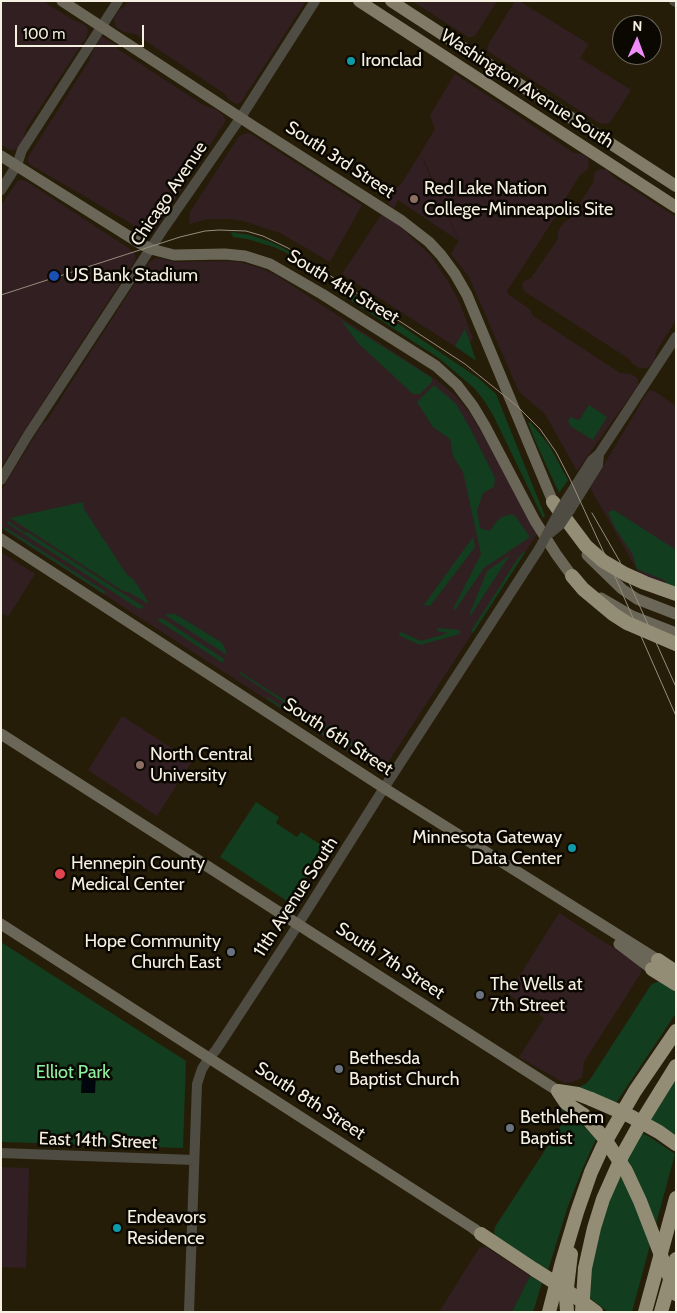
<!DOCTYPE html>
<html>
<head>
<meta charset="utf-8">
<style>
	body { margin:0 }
	#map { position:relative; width:677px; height:1313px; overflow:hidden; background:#261d09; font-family:Cabin,sans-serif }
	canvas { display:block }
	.frame { position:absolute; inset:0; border:2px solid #f6f0e3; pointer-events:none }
	.north { position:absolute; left:612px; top:15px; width:50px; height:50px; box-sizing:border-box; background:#0b0802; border:1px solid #69655c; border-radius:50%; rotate:2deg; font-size:14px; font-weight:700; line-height:20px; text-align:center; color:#f6f0e3 }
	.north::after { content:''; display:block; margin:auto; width:18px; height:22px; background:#ee8cf8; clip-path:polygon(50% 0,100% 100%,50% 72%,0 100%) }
	.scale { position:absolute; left:15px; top:25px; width:129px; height:22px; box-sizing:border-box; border:2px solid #f6f0e3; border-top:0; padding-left:6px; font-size:15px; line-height:18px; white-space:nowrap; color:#f6f0e3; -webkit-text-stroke:4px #0b0802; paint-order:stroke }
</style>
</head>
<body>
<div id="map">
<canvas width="677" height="1313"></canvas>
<div class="frame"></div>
<div class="north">N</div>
<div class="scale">100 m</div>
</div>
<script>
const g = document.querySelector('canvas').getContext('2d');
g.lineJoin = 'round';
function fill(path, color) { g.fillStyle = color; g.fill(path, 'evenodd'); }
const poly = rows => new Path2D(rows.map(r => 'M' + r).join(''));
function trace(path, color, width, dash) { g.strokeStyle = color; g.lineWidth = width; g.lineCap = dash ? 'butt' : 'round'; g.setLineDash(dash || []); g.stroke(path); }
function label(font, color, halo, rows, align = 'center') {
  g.font = font + ' Cabin,sans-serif'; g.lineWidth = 5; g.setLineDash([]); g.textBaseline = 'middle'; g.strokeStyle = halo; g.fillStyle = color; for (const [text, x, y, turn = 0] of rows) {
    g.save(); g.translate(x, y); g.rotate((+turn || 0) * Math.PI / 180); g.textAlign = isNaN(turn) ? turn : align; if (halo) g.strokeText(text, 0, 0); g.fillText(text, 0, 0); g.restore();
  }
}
fill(poly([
	[1,1,43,1,73,20,81,23,86,26,88,29,87,36,26,129,23,140,17,149,13,150,10,150,1,145],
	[128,1,306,1,241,102,236,104,228,99,225,94,135,34,124,32,117,28,115,25,114,18,119,10,125,6],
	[412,1,497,1,475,36,472,37,468,37],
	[515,1,519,1,589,44,580,58,631,90,610,123,605,124,599,123,489,52,487,47,489,43],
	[101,36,115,44,119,50,205,106,215,109,223,115,225,119,225,122,153,233,147,235,144,235,135,230,132,224,29,164,28,160,28,157,89,61,92,52],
	[455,74,574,153,582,154,588,158,589,162,588,169,580,175,566,197,565,202,507,291,508,294,531,310,532,315,620,373,631,374,636,377,638,380,638,385,577,471,545,414,519,392,469,277,451,254,459,240,424,160,418,157,435,129,430,115],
	[248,133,251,134,362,205,330,262,280,233,243,221,229,219,209,219,189,224,190,212,239,136],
	[601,169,606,169,614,177,676,217,676,320,657,350,654,361,650,366,646,368,639,368,633,364,629,359,524,291,522,286,524,281,531,278,558,239,558,231,565,221,569,220,593,183,594,174,596,171],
	[19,180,26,181,127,247,135,254,136,259,75,352,1,467,1,205,17,182],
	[381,215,392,219,430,255,448,281,459,301,473,338,465,353,342,274],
	[158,258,176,262,228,261,239,262,260,268,276,275,438,381,456,396,470,413,483,434,537,534,387,764,383,767,377,768,371,767,1,528,1,491,42,424,47,420,148,263,154,259],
	[650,390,654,391,676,406,676,589,640,575,590,488,647,393],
	[1,552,35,574,8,617,1,613],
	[559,913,640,965,641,968,641,973,584,1062,583,1072,581,1078,573,1082,564,1083,519,1057,544,1018,508,994],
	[482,1247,486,1247,530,1276,512,1312,439,1312,479,1248]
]), '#321f22');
fill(poly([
	[418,157,423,160,459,241,398,200,394,208,389,205,388,201,389,195,401,184],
	[122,716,192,761,157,816,88,770],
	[1,1167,29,1168,26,1268,1,1267]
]), '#321f24');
fill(poly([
	[231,232,250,235,271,242,285,249,314,268,309,267,285,252,274,247,247,239,233,237],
	[337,282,478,378,496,394,545,516,543,518,493,415,483,399,474,388,440,359,336,291,335,288],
	[341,320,432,378,432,382,420,394,413,394,358,343],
	[465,329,469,339,476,361,455,346],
	[434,385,456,404,471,430,495,478,494,487,483,493,477,511,480,528,490,531,497,521,502,517,511,514,515,516,530,537,484,568,455,610,453,609,481,554,463,472,453,456,450,439,433,427,417,402],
	[589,405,607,417,593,440,570,426,568,421,570,418,573,417,575,419,579,420],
	[530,422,549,445,568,480,559,493,537,445,528,423],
	[83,502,84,509,127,575,133,579,146,598,149,604,128,592,123,591,10,518],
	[614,510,676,550,676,590,666,587,666,581,637,569,633,555,614,526,608,512],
	[8,521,24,532,29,533,144,607,139,609,7,523],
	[5,527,106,592,104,594,4,529],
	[473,537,475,547,430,606,424,605],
	[526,551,473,633,471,631,520,555],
	[510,555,471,615,469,615,487,571],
	[169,614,175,614,180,617,221,642,224,646,227,655,165,615],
	[162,618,224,659,223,663,157,620],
	[437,628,460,630,460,634,420,645,398,635,401,632,421,641,448,633,437,631],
	[240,672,373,756,371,759,240,674],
	[267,697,369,762,368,764,267,699],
	[256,802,279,817,276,823,297,837,301,832,326,848,290,903,220,857],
	[1,942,186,1061,183,1148,1,1142],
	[657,982,662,982,676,989,676,1013,616,1103,579,1089,581,1086,587,1083,591,1078,649,988,652,984],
	[676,1074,676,1137,646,1118],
	[561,1107,568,1110,596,1139,582,1170,568,1206,548,1270,495,1236,494,1232,495,1227,562,1124,563,1112],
	[638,1131,650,1137,675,1154,656,1224,643,1191,625,1157],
	[618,1172,632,1199,650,1245,632,1312,608,1312,586,1295,589,1268],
	[530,1276,542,1283,533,1312,512,1312]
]), '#123d1e');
fill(poly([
	[82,1072,96,1073,95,1093,81,1093]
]), '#00070c');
trace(poly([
	[674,1,676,2],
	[1,190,17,165,22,150,118,1],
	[1,480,28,435,162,231,241,117,315,1],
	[565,502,592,460,599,454,676,337],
	[570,510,598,465,599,454],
	[1,1153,194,1160],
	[189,1312,197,1084,202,1069,209,1058,216,1050,292,934,384,788,539,549]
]), '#4f4d43', 10);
trace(poly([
	[62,1,250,124,402,221,429,242,441,255,455,274,467,295,553,502,556,509],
	[1,156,141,244,151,249,174,255,225,254,245,256,270,264,322,294,436,366,457,385,473,406,485,426,535,521,556,554,572,576,578,581],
	[1,539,384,788,658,960],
	[587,555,622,589,637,599,676,614],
	[601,598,632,616,676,633],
	[1,734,558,1091],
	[1,924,473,1228,481,1234],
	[619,944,652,969]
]), '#6b6758', 11);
trace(poly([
	[359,1,676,207],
	[391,1,676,186]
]), '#817b67', 12);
trace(poly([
	[553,502,586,546,603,561,625,574,645,583,676,594],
	[572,576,583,589,613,614,627,623,676,644],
	[658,960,676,972],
	[652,969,676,984],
	[558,1091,566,1103,584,1115],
	[558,1091,578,1094,591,1099],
	[481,1234,535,1270],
	[549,1312,562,1262,577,1212,591,1172,603,1146,618,1120,635,1091,676,1031],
	[567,1312,566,1296,571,1254],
	[582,1312,585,1268,594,1228,603,1199,623,1154,637,1129,676,1066],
	[645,1312,676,1198],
	[661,1312,676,1259]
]), '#948d76', 14);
trace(poly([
	[1,295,180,237,205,231,219,230,246,231,263,236,288,248,465,364,517,406,540,429,556,452,570,479,616,579,676,716],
	[592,513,619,560,676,687]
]), '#958e7d', 1);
trace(poly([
	[550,533,560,525,570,510],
	[539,549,555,519,565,502]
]), '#4f4d43', 10);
trace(poly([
	[591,1099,630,1116,659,1132,676,1144],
	[584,1115,604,1138,626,1171,640,1201,676,1294],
	[535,1270,565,1289,596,1312]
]), '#948d76', 14);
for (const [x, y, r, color] of [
	[351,61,5,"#0f9aa8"],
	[414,199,5,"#8d6e63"],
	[54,276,6,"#1a4fb4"],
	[140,765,5,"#8d6e63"],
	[572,848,5,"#0f9aa8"],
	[60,874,6,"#e0444e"],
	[231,952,5,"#6b7280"],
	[480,995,5,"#6b7280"],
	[339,1069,5,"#6b7280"],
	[510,1128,5,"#6b7280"],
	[117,1228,5,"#0f9aa8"]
]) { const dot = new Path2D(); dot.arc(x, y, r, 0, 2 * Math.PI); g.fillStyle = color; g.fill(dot); trace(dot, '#0b0802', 2); }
label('18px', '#f6f0e3', '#0b0802', [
	["Ironclad",361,61],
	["Red Lake Nation",424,189],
	["College-Minneapolis Site",424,210],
	["US Bank Stadium",65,276],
	["North Central",150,755],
	["University",150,776],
	["Minnesota Gateway",562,838,"right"],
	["Data Center",562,859,"right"],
	["Hennepin County",71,864],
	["Medical Center",71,885],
	["Hope Community",221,942,"right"],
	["Church East",221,963,"right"],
	["The Wells at",490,985],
	["7th Street",490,1006],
	["Bethesda",349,1059],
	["Baptist Church",349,1080],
	["Bethlehem",520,1118],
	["Baptist",520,1139],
	["Endeavors",127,1218],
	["Residence",127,1239]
], 'left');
label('18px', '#f6f0e3', '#0b0802', [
	["Washington Avenue South",527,89,33],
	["South 3rd Street",340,160,33],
	["Chicago Avenue",169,194,-56],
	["South 4th Street",343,287,31],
	["South 6th Street",338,737,33],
	["11th Avenue South",296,897,-57],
	["South 7th Street",390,961,33],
	["South 8th Street",310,1101,33],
	["East 14th Street",98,1141,2]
]);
label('18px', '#8df1a1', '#0b0802', [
	["Elliot Park",73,1073]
]);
</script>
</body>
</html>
